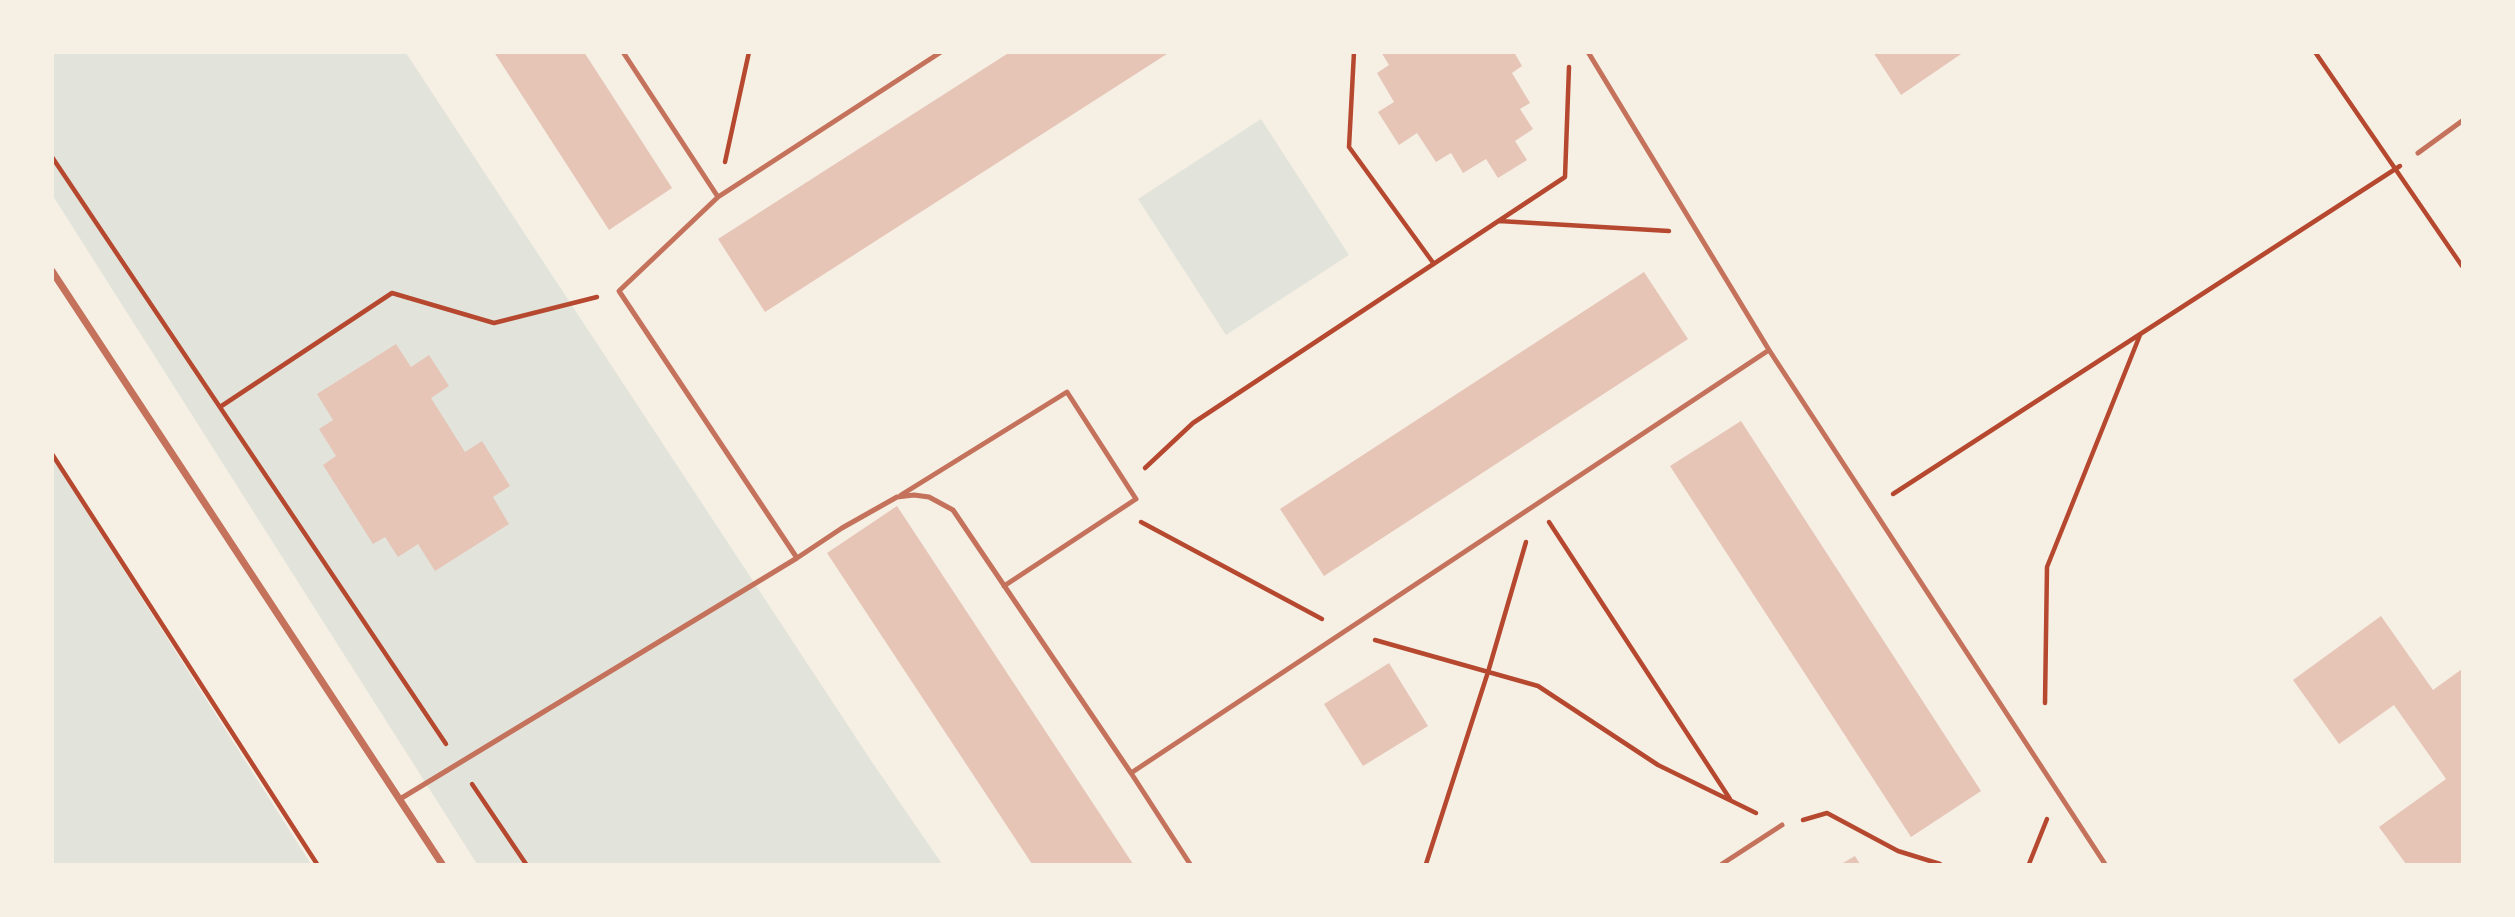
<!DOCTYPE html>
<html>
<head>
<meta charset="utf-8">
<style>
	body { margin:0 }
	#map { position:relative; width:2515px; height:917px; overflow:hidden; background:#f6efe4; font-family:"IBM Plex Sans",sans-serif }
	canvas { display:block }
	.frame { position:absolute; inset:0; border:54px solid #f6efe4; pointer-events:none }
</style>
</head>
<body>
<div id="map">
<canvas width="2515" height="917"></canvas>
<div class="frame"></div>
</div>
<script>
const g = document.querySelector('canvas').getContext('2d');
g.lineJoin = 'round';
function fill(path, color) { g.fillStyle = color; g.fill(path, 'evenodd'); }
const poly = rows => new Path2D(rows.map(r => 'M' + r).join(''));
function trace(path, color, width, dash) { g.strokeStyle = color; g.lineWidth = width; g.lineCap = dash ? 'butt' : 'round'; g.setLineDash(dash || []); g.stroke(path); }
fill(poly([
	[53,53,406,53,872,762,942,864,477,864,53,196],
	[1261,119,1349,255,1226,335,1138,199],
	[53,459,311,864,53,864]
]), '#e2e4dc');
fill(poly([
	[494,52,584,52,672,188,609,230],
	[1010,52,1170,52,765,312,718,239],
	[1381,52,1514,52,1522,66,1512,73,1530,103,1520,109,1533,129,1515,141,1527,160,1498,178,1486,159,1463,173,1451,153,1436,162,1417,133,1399,145,1378,112,1394,102,1377,73,1389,65],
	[1873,52,1964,52,1901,95],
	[1644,272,1688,339,1324,576,1280,509],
	[396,344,411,367,429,355,449,386,431,398,465,452,482,441,510,486,493,497,509,524,435,571,418,544,398,557,385,537,373,544,323,465,336,456,319,429,333,420,317,394],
	[1741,421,1981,791,1911,837,1670,466],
	[897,506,1133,864,1032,864,827,553],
	[2381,616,2433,690,2462,669,2462,862,2459,864,2406,864,2379,827,2446,779,2394,705,2339,744,2293,680],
	[1389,663,1428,726,1363,766,1324,704],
	[1855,856,1860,864,1841,864]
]), '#e6c5b7');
trace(poly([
	[1354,52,1349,147,1434,264],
	[2315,52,2462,266],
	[52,157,446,744],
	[725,162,749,52],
	[1499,221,1669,231],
	[220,407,392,293,494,323,597,297],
	[52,454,317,864],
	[1145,468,1193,423,1565,177,1569,67],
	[1893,494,2400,166],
	[1141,522,1322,619],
	[1549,522,1730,799],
	[1375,640,1538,686,1658,765,1756,813],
	[2045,703,2047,567,2140,335],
	[472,784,526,864],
	[1803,820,1827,813,1898,851,1940,864],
	[1426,864,1488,672,1526,542],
	[2029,864,2047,819]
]), '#b5482f', 4.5);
trace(poly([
	[623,52,718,197,941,52],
	[1588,52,1769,350,2105,864],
	[2418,153,2462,121],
	[718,197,619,291,797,558],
	[901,495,1067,392,1136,499,1004,586],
	[1131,773,1190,864],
	[400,799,797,558,842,528,897,497,914,495,929,497,953,510,1131,773,1769,350],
	[1722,864,1782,825]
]), '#c5725c', 5);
trace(poly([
	[52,271,442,864]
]), '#c5725c', 7);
</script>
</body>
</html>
